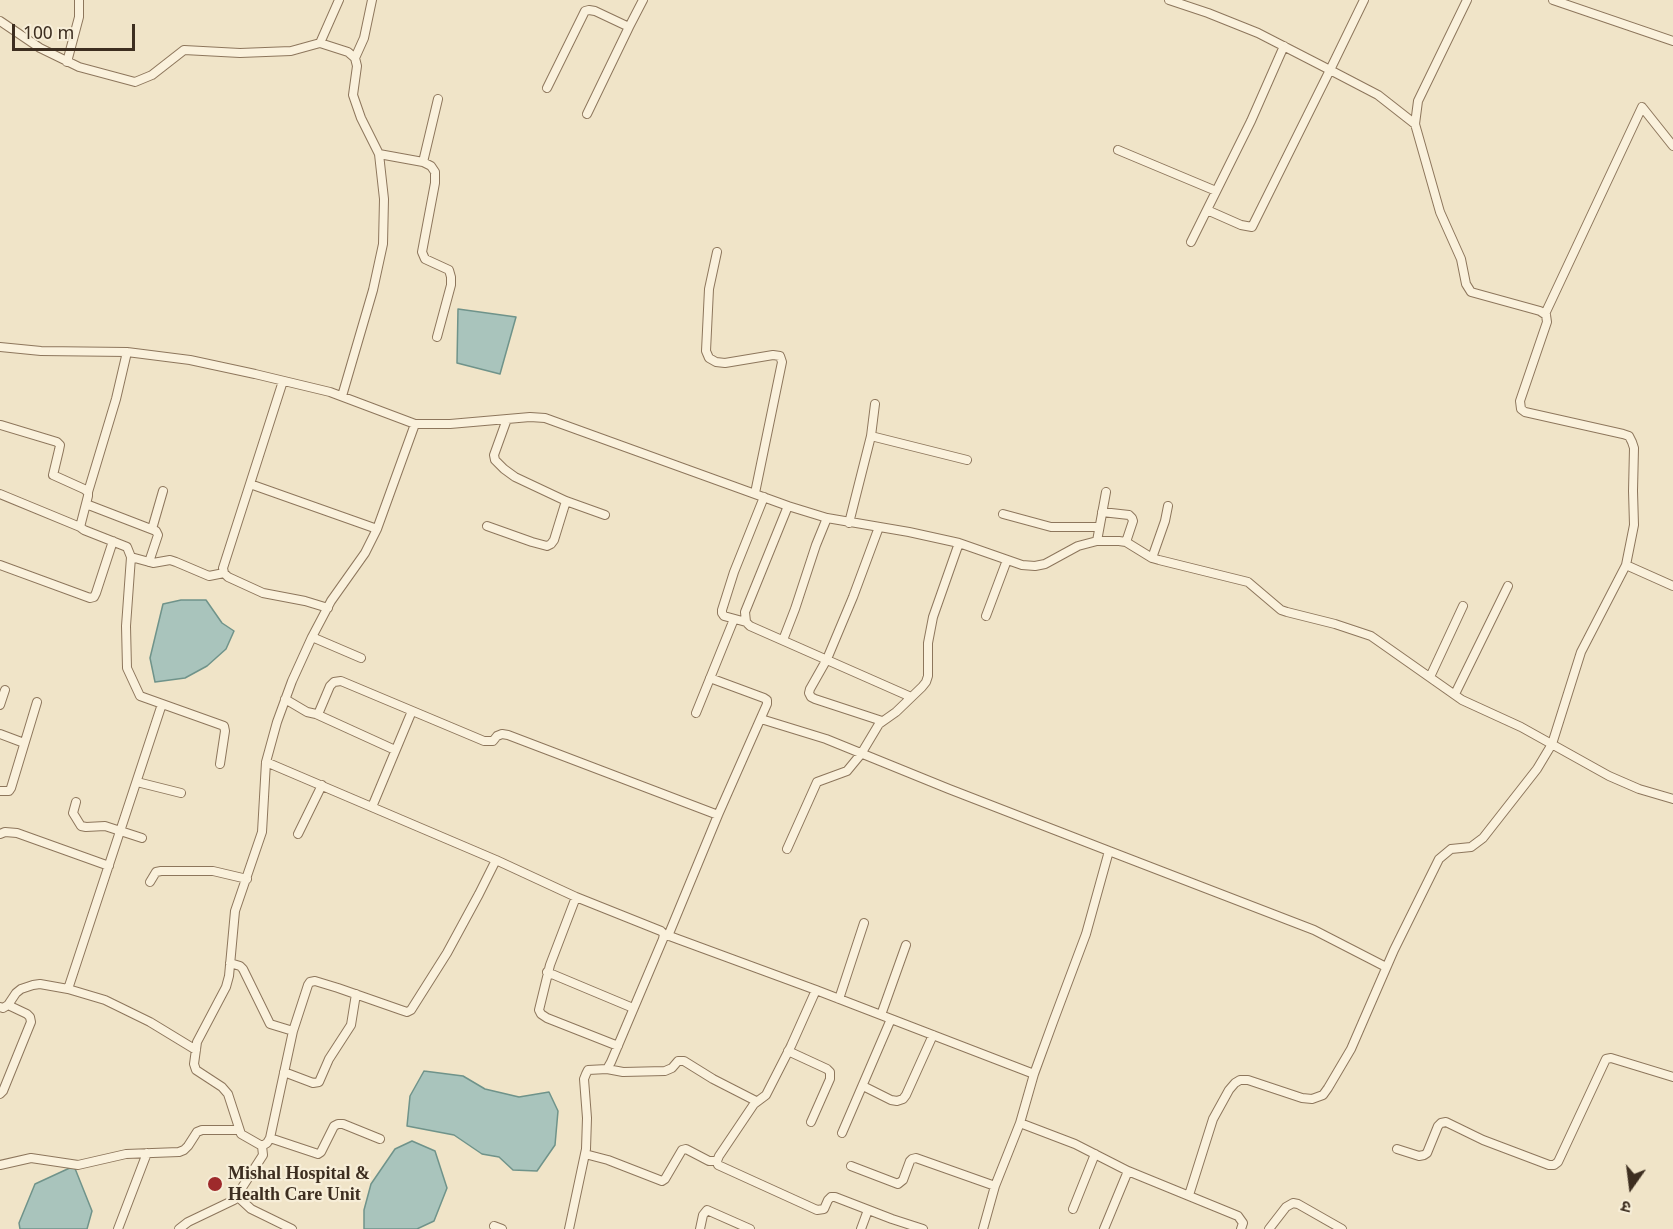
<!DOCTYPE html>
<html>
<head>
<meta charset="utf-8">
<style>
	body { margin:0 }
	#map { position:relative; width:1673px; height:1229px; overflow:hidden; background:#f0e4c8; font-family:Georgia,"Noto Sans Devanagari",serif }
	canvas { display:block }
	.north { position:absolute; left:1601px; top:1157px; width:60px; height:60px; -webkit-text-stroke:4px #f7eed8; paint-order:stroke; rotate:194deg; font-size:16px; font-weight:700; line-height:24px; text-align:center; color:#3d2e20 }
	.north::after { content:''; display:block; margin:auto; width:21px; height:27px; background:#3d2e20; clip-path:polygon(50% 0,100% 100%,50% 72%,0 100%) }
	.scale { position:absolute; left:12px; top:24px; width:123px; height:27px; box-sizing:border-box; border:3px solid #3d2e20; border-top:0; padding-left:8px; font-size:18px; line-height:21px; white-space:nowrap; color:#3d2e20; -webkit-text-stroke:4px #f7eed8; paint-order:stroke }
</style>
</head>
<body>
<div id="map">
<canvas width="1673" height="1229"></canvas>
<div class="north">उ</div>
<div class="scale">100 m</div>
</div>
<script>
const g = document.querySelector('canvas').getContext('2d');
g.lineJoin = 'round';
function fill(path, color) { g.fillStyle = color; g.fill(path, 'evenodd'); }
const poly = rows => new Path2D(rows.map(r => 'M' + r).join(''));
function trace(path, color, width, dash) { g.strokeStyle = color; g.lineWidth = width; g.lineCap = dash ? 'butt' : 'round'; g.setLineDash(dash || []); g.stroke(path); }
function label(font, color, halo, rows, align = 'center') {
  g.font = font + ' Georgia,serif'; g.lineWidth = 4.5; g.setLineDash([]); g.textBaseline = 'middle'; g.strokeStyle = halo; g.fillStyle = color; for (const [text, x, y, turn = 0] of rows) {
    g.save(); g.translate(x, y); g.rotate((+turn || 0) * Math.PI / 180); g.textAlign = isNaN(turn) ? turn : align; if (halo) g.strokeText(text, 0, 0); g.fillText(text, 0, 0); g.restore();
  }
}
const water = poly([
	[458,309,516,317,500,374,457,363,458,309],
	[181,600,206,600,222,623,234,631,226,649,207,666,185,678,155,682,150,658,163,604,181,600],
	[424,1071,463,1076,485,1089,519,1097,549,1092,558,1111,555,1145,537,1171,513,1170,499,1157,482,1154,454,1135,407,1126,410,1096,424,1071],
	[412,1141,435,1151,447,1188,434,1221,417,1229,364,1229,364,1210,371,1184,395,1149,412,1141],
	[74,1166,92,1211,87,1229,20,1229,19,1223,35,1184,74,1166]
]);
fill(water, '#a9c4bc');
trace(water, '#6f938a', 1.5);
const minor = poly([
	[1169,0,1208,13,1258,33,1330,70,1252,227,1241,225,1207,210],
	[1364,0,1330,70,1378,95,1415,124],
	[1553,0,1673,41],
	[0,21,40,48,79,67,135,82,152,75,184,50,240,53,291,51,320,43,348,52,355,58,357,66,353,95,361,118,379,154,384,199,383,244,373,290,342,396],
	[320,43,339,0],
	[355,58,364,38,372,0],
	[67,62,79,17,79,0],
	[547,88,585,11,589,10,595,11,629,27],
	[587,114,629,27,643,0],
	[1118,150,1216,191],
	[379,154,423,162,431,166,435,172,435,183,422,252,425,259,449,270,451,277,451,285,437,337],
	[423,162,438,99],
	[1191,242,1251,121,1284,46],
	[717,252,709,289,706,351,709,358,716,362,725,363,773,355,780,356,782,362,755,493],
	[1546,315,1545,314,1642,107,1673,146],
	[0,347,41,351,127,352,190,360,255,374,330,392,415,424,450,424,530,417,545,418,788,506,827,518,909,532,959,543,1022,565,1035,566,1045,564,1078,546,1097,541,1119,541,1126,542,1152,558,1159,560,1248,582,1281,610,1287,612,1335,624,1371,636,1462,700,1521,727,1609,776,1639,789,1673,799],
	[283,381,223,568,224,573,228,577,263,593,305,601,328,608],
	[507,419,494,455,495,460,504,469,515,477,566,501,605,515],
	[1,425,57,442,60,445,59,450,53,475,84,489,88,492,88,496,80,527,84,530,127,547,131,557,126,626,127,668,140,696,224,726,225,731,220,764],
	[871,436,967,460],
	[250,484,377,529],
	[88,492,116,399,127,352],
	[0,494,80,527],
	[86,504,156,531,158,535,149,562],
	[788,506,745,612,746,622,750,626,911,697],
	[1102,512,1129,515,1132,518,1133,521,1126,542],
	[1003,514,1051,527,1099,527],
	[849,523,871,436,875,404],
	[487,526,532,542,547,546,551,544,554,540,566,501],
	[879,527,853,597,827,659,810,689,809,693,811,697,815,699,882,721],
	[152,529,163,491],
	[1097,541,1106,492],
	[131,557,153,563,170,560,176,562,209,576,224,573],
	[1152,558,1165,521,1168,506],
	[0,565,90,598,94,597,96,593,113,541],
	[1626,565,1673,586],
	[986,616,1007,560],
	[746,622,724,616,722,613,722,610,734,572,764,497],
	[312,637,361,658],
	[783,640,795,609,816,545,827,518],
	[1430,677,1463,606],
	[1455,694,1508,586],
	[285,699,307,712,316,714,319,712,330,686,334,682,341,681,484,741,493,741,497,736,502,734,508,735,718,815],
	[0,705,5,690],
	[696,713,734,619],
	[316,714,395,750],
	[761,719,826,739,949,789,1109,851,1086,934,1053,1022,1034,1074,1020,1123,995,1186,983,1229],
	[0,734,24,743],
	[266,762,496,860,576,897,661,931,664,934,663,939,611,1062,607,1069,588,1070,586,1074,584,1079,587,1118,586,1149,569,1229],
	[137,782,181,793],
	[0,791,9,791,11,788,37,702],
	[76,802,73,813,81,826,86,827,105,826,142,838],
	[372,807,412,711],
	[0,834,5,832,17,833,109,866],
	[298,834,322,785],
	[787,849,817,782,847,771,861,754,879,724,896,712,922,687,926,682,928,676,928,643,933,617,959,543],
	[1109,851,1314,930,1386,967],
	[150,882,156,872,161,871,213,871,247,879],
	[576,897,550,965,539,1010,541,1014,547,1018,618,1046],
	[664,934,816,990,1034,1074],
	[668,936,718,815,767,704,767,700,764,698,710,678],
	[230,963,240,966,243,969,270,1024,293,1031],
	[547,972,633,1008],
	[68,989,162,704],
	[816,990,791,1046,766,1095,754,1104,719,1156,717,1161,718,1165,817,1210,824,1209,828,1200,831,1197,835,1197,892,1219,923,1229],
	[839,999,864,923],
	[0,1007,3,1008,8,1005,16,993,21,989,33,985,40,984,68,989,105,1000,150,1022,196,1050],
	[881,1015,906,945],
	[788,1051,827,1069,830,1072,830,1079,811,1122],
	[607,1069,623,1072,665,1071,672,1068,678,1061,684,1061,713,1079,756,1101],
	[284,1072,313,1083,319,1082,329,1059,351,1025,356,994],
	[863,1086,891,1100,897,1101,903,1099,906,1095,933,1035],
	[0,1094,3,1091,31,1022,30,1017,27,1014,8,1005],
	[1020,1123,1075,1144,1128,1171,1238,1216,1243,1223,1241,1229],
	[842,1133,891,1019],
	[270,1138,318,1154,321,1152,334,1126,338,1124,343,1124,380,1139],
	[262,1146,267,1143,270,1138,293,1031,308,985,310,982,315,981,338,988,401,1010,407,1012,411,1010,447,953,479,894,496,860],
	[1397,1149,1419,1156,1424,1155,1427,1153,1438,1126,1441,1123,1446,1122,1483,1140,1549,1165,1554,1165,1558,1162,1606,1059,1611,1058,1673,1077],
	[585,1154,608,1160,662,1181,665,1179,682,1150,686,1149,709,1161,717,1161],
	[0,1165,31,1158,78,1165,126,1154,179,1152,184,1150,188,1146,197,1132,202,1130,238,1130],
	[851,1166,898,1184,903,1180,910,1161,912,1159,916,1158,995,1186],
	[1189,1195,1213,1119,1229,1090,1235,1083,1240,1080,1248,1080,1302,1098,1312,1099,1323,1095,1328,1088,1351,1049,1394,950,1439,859,1451,849,1471,847,1483,838,1537,769,1552,744,1581,652,1626,565,1634,525,1633,491,1634,448,1632,442,1629,436,1623,434,1525,412,1521,409,1520,401,1547,322,1546,315,1540,311,1471,292,1466,284,1461,259,1440,212,1415,124,1418,101,1467,0],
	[237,1196,251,1209,292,1229],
	[1073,1209,1095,1154],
	[494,1226,502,1229],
	[118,1229,147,1153],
	[179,1229,188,1222,234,1200,263,1155,262,1146,241,1134,228,1094,222,1087,196,1070,194,1064,197,1042,226,987,229,976,235,911,262,832,266,762,277,722,292,681,312,637,331,601,365,553,377,529,415,424],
	[700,1229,703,1215,707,1210,750,1229],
	[861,1229,868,1210],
	[1104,1229,1128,1171],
	[1269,1229,1286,1207,1293,1203,1298,1204,1342,1229]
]);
trace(minor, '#8d765c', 10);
trace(minor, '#faf1dc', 8);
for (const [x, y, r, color] of [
	[215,1184,8,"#9e2a2b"]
]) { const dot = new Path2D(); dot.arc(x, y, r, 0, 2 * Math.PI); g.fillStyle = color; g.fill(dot); trace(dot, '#f7eed8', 2); }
label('bold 18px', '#3d2e20', '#f7eed8', [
	["Mishal Hospital &",228,1174],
	["Health Care Unit",228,1195]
], 'left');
</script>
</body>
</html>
